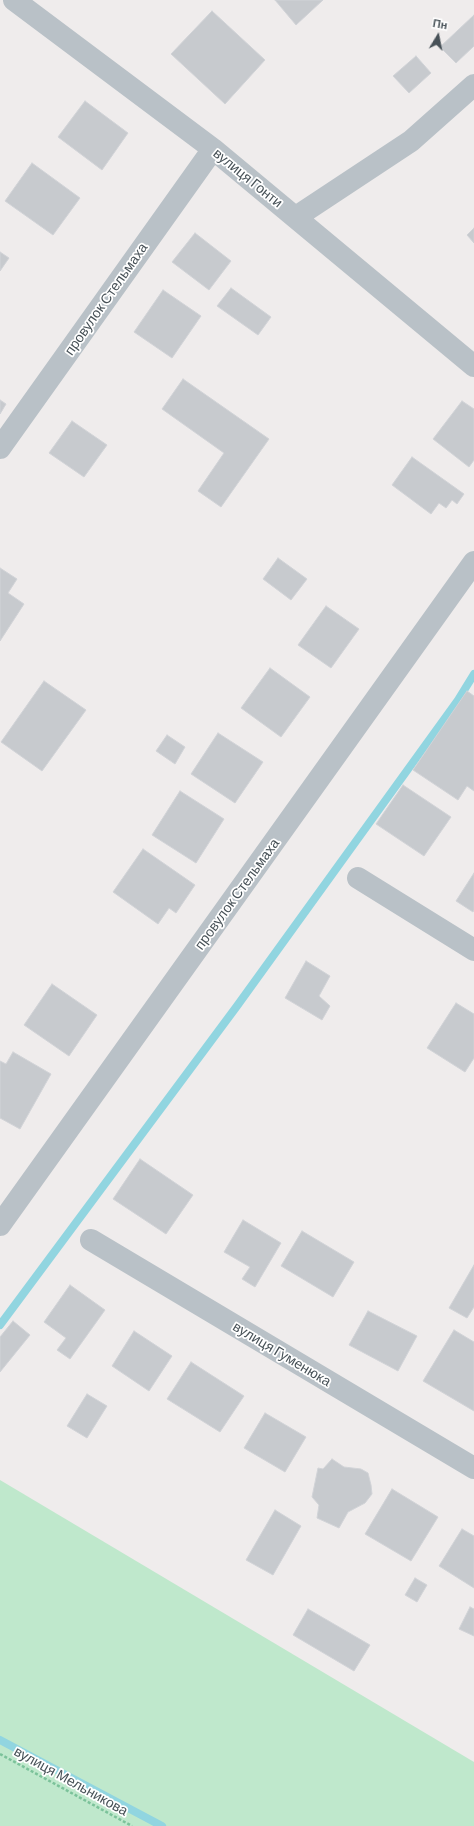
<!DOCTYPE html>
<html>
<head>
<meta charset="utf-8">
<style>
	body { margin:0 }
	#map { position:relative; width:474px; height:1826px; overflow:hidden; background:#efecec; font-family:Barlow,sans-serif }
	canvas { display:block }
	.north { position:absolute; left:418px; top:16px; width:40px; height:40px; -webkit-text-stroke:3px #fff; paint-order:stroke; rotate:10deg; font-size:11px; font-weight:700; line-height:16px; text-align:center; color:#475157 }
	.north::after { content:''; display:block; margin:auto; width:14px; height:18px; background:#475157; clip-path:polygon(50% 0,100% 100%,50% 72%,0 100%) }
</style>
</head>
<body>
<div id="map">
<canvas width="474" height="1826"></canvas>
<div class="north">Пн</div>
</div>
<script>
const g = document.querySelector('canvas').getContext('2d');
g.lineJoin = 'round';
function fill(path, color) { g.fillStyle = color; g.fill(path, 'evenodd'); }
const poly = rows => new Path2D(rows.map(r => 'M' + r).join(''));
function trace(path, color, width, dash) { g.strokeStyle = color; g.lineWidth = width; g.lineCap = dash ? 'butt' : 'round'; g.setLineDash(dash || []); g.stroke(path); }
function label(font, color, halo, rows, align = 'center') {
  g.font = font + ' Barlow,sans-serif'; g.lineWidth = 3.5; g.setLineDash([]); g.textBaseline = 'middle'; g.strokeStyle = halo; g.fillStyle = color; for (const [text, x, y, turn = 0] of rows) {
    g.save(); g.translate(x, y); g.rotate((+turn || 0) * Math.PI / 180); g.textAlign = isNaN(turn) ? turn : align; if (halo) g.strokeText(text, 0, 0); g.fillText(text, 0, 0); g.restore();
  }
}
fill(poly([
	[0,1480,474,1762,474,1826,0,1826]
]), '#bfe8cc');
trace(poly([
	[0,1325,237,1006,458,700,474,674],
	[0,1740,162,1826]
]), '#91d5e0', 8);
const building = poly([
	[275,0,323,0,296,25,275,0],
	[212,11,265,60,225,104,171,54,212,11],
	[474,15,474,46,456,63,440,47,474,15],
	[416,56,431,73,409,93,393,76,416,56],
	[85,101,128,133,102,170,58,137,85,101],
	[32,163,80,198,53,235,5,201,32,163],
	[474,228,474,243,467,235,474,228],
	[195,233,231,261,209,290,172,262,195,233],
	[0,252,9,258,0,271,0,252],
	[231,288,271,317,258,335,217,306,231,288],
	[163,290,201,316,172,358,134,332,163,290],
	[183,379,269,439,221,507,198,491,224,453,162,409,183,379],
	[0,400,6,404,0,414,0,400],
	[462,401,474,409,474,460,469,467,433,439,462,401],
	[72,421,107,445,84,477,49,453,72,421],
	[412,457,464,494,457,504,452,500,446,508,439,503,431,514,392,485,412,457],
	[278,558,307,579,291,600,263,579,278,558],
	[0,568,17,579,8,593,24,604,0,641,0,568],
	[326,606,359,629,331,668,298,645,326,606],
	[270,668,310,697,281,737,241,708,270,668],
	[44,681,86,710,42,771,1,742,44,681],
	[467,691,474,696,474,791,467,786,458,800,413,770,467,691],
	[218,733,263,762,235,803,191,774,218,733],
	[167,735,185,747,175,764,156,751,167,735],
	[403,785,451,817,424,856,376,824,403,785],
	[180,791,224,819,196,863,152,835,180,791],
	[143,849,195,885,176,913,169,908,158,924,113,892,143,849],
	[474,873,474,910,473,912,456,901,474,873],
	[306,961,330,976,319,996,330,1006,322,1020,285,998,306,961],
	[52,984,97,1015,69,1056,24,1025,52,984],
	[456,1003,474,1014,474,1058,465,1072,427,1048,456,1003],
	[13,1052,51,1074,20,1129,0,1118,0,1061,6,1064,13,1052],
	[140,1159,193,1195,166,1234,113,1199,140,1159],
	[243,1220,281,1243,255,1287,242,1279,250,1267,224,1252,243,1220],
	[302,1231,354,1262,333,1297,281,1266,302,1231],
	[474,1265,474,1307,467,1318,449,1308,474,1265],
	[70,1285,105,1310,70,1359,57,1350,66,1338,44,1322,70,1285],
	[368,1311,417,1336,398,1371,349,1345,368,1311],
	[13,1321,30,1335,0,1372,0,1337,13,1321],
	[454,1330,474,1342,474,1411,423,1381,454,1330],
	[134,1331,172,1356,149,1391,112,1366,134,1331],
	[191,1362,244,1396,220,1432,167,1399,191,1362],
	[87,1394,107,1406,87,1438,67,1426,87,1394],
	[265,1413,306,1437,285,1472,244,1448,265,1413],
	[332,1459,344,1467,361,1469,368,1473,371,1485,372,1494,365,1503,348,1512,339,1528,317,1518,319,1505,312,1497,318,1468,323,1469,332,1459],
	[392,1489,438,1517,411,1561,365,1534,392,1489],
	[275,1510,301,1526,273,1575,246,1560,275,1510],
	[462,1529,474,1536,474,1588,439,1566,462,1529],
	[415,1578,427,1585,417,1602,405,1595,415,1578],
	[470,1607,474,1609,474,1636,459,1629,470,1607],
	[308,1609,370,1645,354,1671,293,1635,308,1609]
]);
fill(building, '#c7cace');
trace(building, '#d1d3d7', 1);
trace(poly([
	[0,1754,132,1826]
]), '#7bc29a', 2.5, [3, 2]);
trace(poly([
	[14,0,213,149,474,366],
	[296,217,411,141,474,85],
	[0,448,213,149],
	[358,878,474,950],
	[0,1225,474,562],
	[91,1240,474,1468]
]), '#b9c1c7', 22);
label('14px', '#475157', '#fff', [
	["вулиця Гонти",248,178,39],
	["провулок Стельмаха",106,299,-55],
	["провулок Стельмаха",237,894,-54],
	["вулиця Гуменюка",282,1354,31],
	["вулиця Мельникова",71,1781,29]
]);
</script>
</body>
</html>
